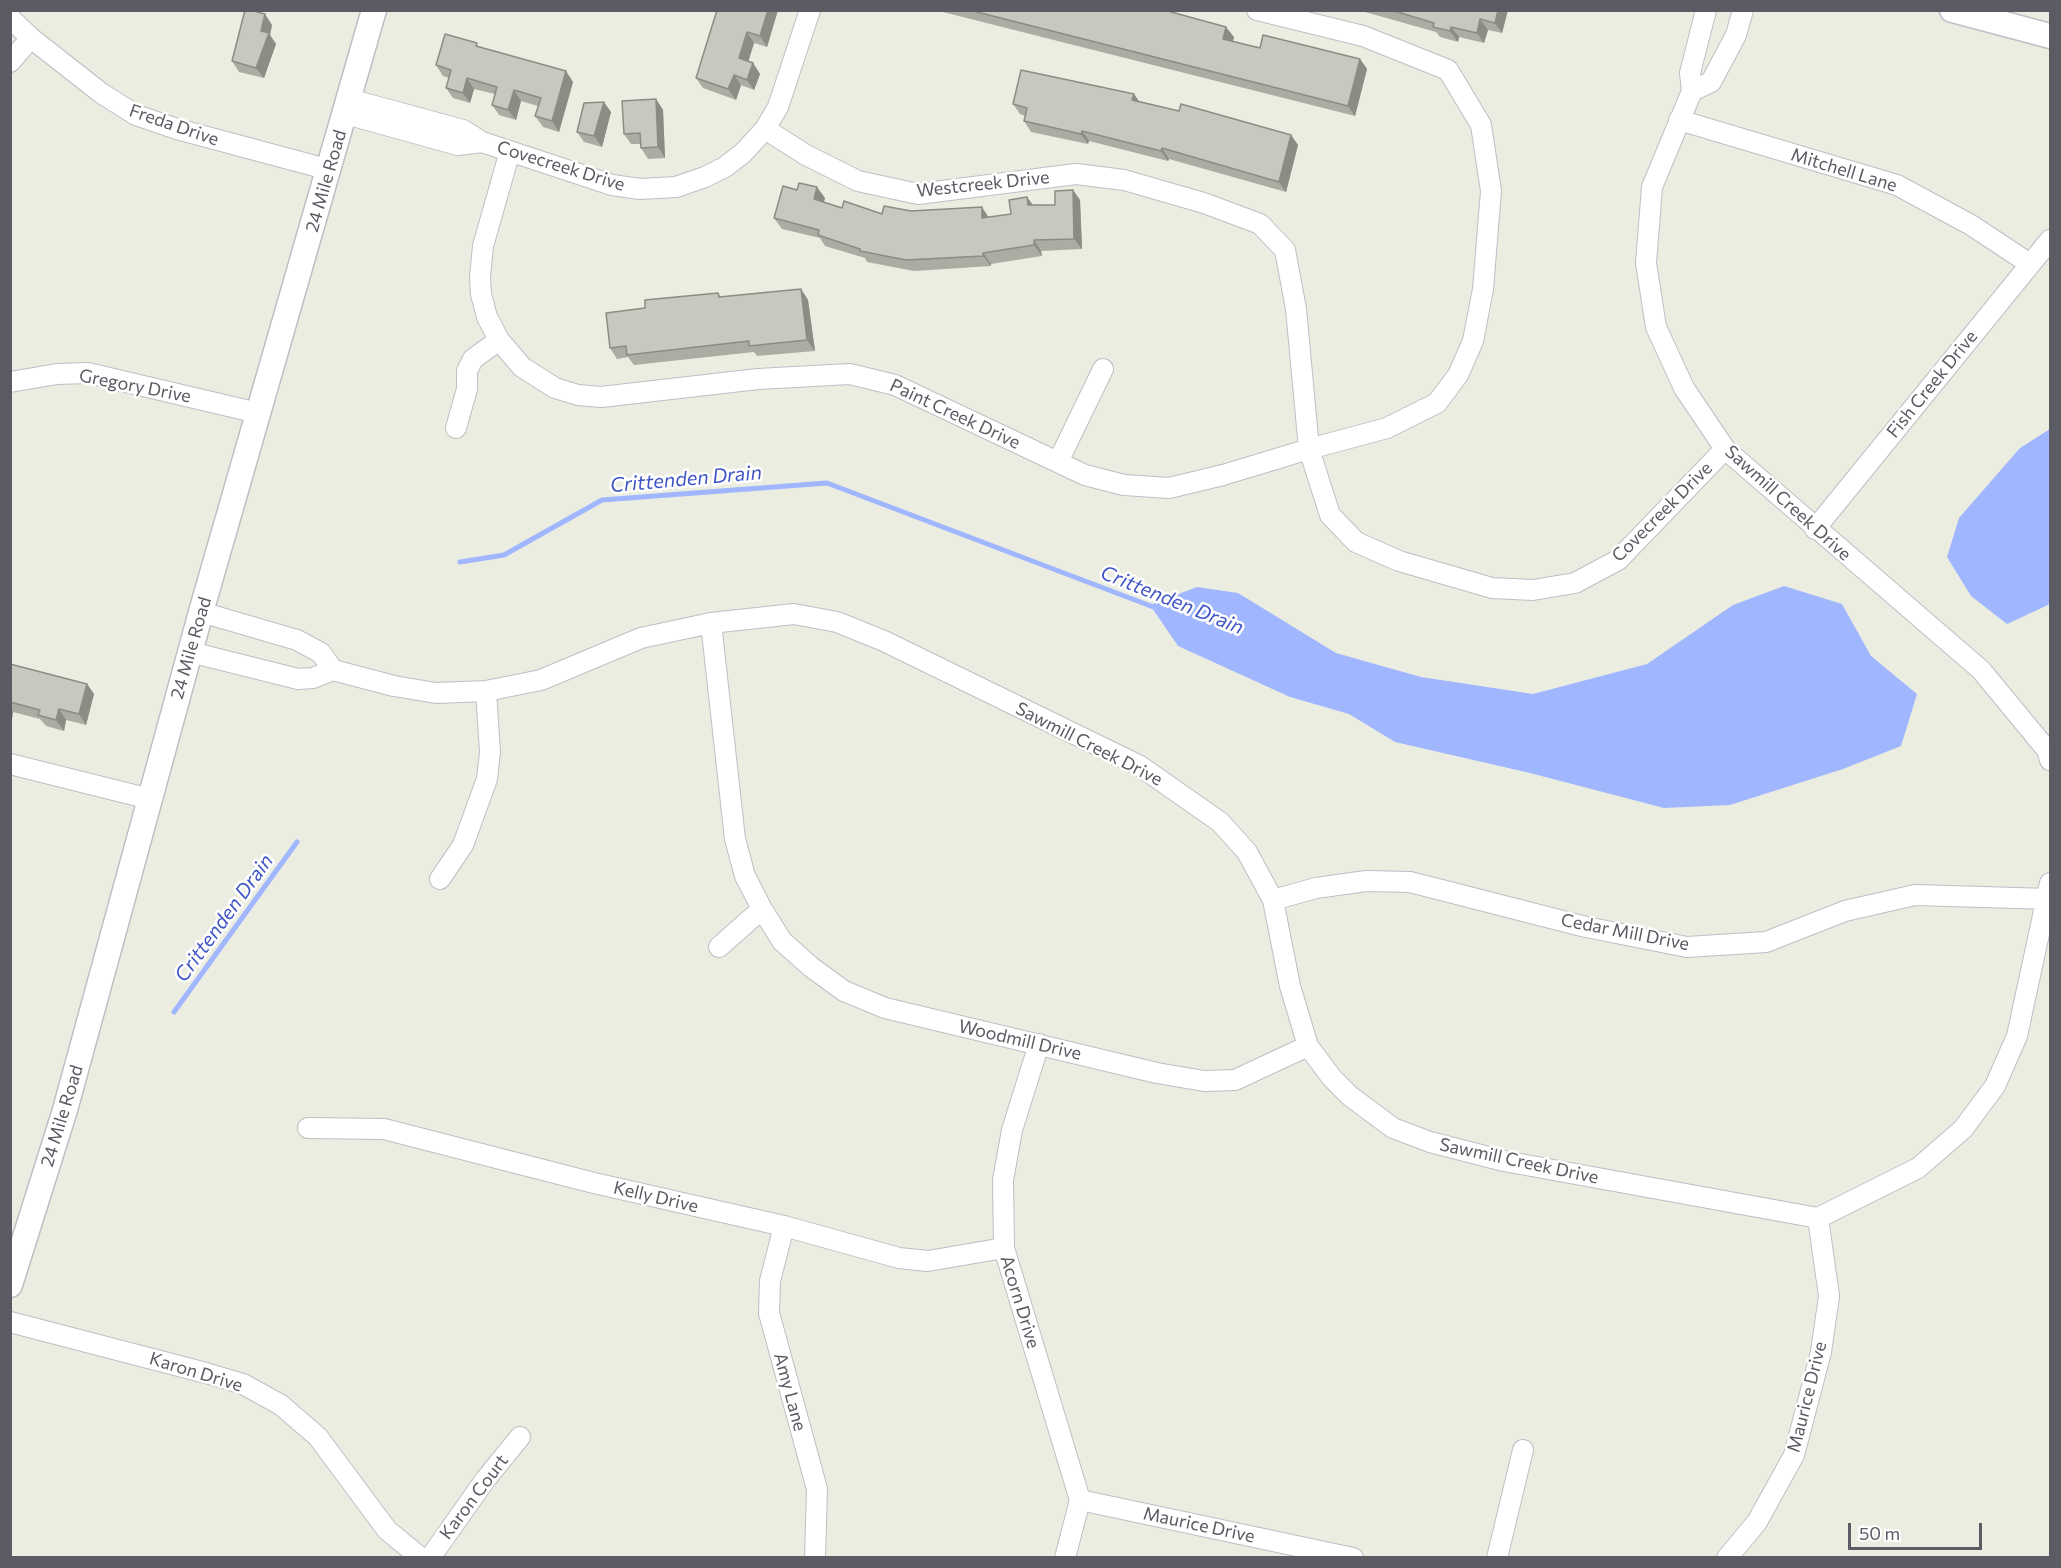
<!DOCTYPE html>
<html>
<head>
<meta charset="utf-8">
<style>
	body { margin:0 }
	#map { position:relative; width:2061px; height:1568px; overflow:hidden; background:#ecede1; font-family:Commissioner,sans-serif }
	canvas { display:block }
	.frame { position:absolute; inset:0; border:12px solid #5a5b63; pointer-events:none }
	.scale { position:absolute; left:1848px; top:1523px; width:134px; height:27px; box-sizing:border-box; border:3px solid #5a5b63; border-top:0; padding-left:8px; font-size:18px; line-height:21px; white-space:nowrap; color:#5a5b63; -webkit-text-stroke:4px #fff; paint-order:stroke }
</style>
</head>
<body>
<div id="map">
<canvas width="2061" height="1568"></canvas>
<div class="frame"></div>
<div class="scale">50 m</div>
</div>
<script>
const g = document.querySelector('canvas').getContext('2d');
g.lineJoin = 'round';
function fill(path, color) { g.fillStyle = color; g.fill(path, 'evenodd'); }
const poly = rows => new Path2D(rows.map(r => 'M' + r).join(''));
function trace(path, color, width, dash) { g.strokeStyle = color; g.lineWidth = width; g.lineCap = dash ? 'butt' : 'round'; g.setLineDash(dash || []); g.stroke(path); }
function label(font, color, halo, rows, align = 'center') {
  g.font = font + ' Commissioner,sans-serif'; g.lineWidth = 5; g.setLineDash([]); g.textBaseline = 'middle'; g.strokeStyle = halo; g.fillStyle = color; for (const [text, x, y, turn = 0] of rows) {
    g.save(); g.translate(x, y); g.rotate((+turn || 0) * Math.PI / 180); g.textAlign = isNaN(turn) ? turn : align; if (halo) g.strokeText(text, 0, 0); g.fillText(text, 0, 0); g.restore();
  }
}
fill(poly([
	[2050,429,2050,601,2048,605,2007,624,1971,596,1947,557,1959,518,2020,448],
	[1784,586,1842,604,1871,656,1917,694,1901,746,1843,769,1730,805,1664,808,1530,773,1395,742,1349,714,1290,697,1178,646,1150,605,1197,587,1238,593,1336,653,1421,677,1533,694,1647,664,1733,605]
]), '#a0b6ff');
trace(poly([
	[460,562,504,555,602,500,827,483,1156,608],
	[174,1012,297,842]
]), '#a0b6ff', 5);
const minor = poly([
	[1257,10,1363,36,1448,70,1481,125,1491,191,1483,289,1473,341,1458,375,1437,403,1387,428,1309,449,1330,515,1356,542,1399,561,1492,588,1533,590,1575,583,1618,560,1725,449],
	[1706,10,1690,73,1692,91,1652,187,1646,263,1656,327,1684,388,1725,449,1981,670,2047,750,2050,760],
	[10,18,31,38,101,93,136,115,177,129,330,170],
	[10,62,31,38],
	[1692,91,1711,82,1736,35,1743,10],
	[349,99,463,130,482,142,612,185,640,189,676,187,705,177,725,167,743,153,765,129,778,107,810,10],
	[346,114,458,145,482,142],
	[1679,120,1897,185,1971,225,2030,264],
	[510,151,483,246,480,277,481,294,487,317,499,340,522,367,555,388,578,395,601,397,758,379,850,374,895,385,1085,475,1124,485,1169,488,1223,475,1309,449,1296,309,1285,250,1260,224,1204,203,1124,180,1076,174,918,194,858,181,806,155,765,129],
	[10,382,57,374,88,373,258,413],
	[456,428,467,389,467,371,473,359,499,340],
	[1058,462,1103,369],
	[1815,529,2050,240],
	[201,612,297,640,321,653,333,670,394,686,436,693,486,691,541,680,641,638,711,623,794,614,837,622,884,641,1140,766,1220,822,1247,852,1273,900,1290,986,1308,1046,1332,1078,1350,1096,1393,1128,1430,1142,1504,1161,1818,1218,1918,1168,1963,1129,1995,1086,2017,1036,2050,883],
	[711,623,735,839,745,876,762,909,782,941,811,967,844,991,885,1008,1157,1073,1204,1081,1235,1080,1308,1046],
	[190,652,298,679,313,678,333,670],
	[10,764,150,799],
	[440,879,463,845,487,779,490,752,486,691],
	[1273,900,1316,888,1366,881,1410,882,1586,927,1687,947,1766,942,1845,911,1915,895,2050,899],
	[719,947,762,909],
	[1039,1044,1012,1130,1003,1180,1004,1248,1080,1500,1065,1558],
	[308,1128,384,1129,594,1183,784,1226,899,1258,928,1261,1004,1248],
	[784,1226,770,1281,769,1313,817,1489,815,1558],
	[10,1322,206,1373,243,1384,281,1405,318,1437,387,1530,421,1558],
	[1080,1500,1353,1558],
	[430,1558,485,1480,520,1437],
	[1497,1558,1523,1450],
	[1727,1558,1757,1522,1794,1455,1821,1352,1829,1296,1818,1218]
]);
const tertiary = poly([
	[1952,10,2050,36],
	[10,1285,65,1110,201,612,374,10]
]);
trace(minor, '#bebec6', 22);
trace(tertiary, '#bebec6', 27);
trace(minor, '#fff', 20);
trace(tertiary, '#fff', 24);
fill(poly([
	[717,10,778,10,767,47,754,43,748,62,753,63,760,74,754,90,741,85,736,100,703,88,696,78],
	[935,10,1164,10,1234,37,1233,42,1260,48,1360,59,1367,69,1355,116],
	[1358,10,1508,10,1502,33,1488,30,1484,43,1459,37,1458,42,1440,37,1436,32],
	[272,25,270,35,276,44,264,78,239,72,232,61],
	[480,48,573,82,559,132,543,127,535,116,538,106,521,101,516,120,499,115,492,105,495,94,474,89,470,103,453,98,446,88,449,78,443,76,436,65],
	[1134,94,1139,101,1179,111,1291,135,1298,145,1286,192,1169,159,1168,161,1089,141,1088,144,1031,132,1024,121,1025,116,1020,114,1013,104],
	[656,99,663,110,665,158,648,159,641,148,640,144,631,144,624,134],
	[611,112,602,147,584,142,577,132],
	[1073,190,1080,200,1082,249,1041,251,1042,256,991,264,991,266,914,271,867,262,865,258,825,246,820,238,782,229,774,218,825,198,823,202,842,208,882,214,911,211,989,217,1011,214,1027,197,1033,205,1055,205],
	[801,289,808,300,815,351,757,356,754,352,634,365,628,357,617,359,610,348,645,308,718,293,721,297],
	[10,664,87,684,94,694,86,725,66,720,64,731,46,726,40,719,13,712,12,719,10,718]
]), '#acaca3');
fill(poly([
	[768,10,778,10,767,47,760,36],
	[1498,10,1508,10,1502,33,1495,23],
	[265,14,272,25,270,35,276,44,264,78,256,68,261,31],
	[1480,19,1488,30,1484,43,1477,33],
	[1226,27,1234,37,1230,50,1223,39],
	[1451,27,1459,37,1458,42,1450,31],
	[747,32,754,43,746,69,739,58],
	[1360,59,1367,69,1355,116,1348,106],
	[753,63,760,74,754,90,747,80],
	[566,71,573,82,559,132,552,121],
	[734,75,741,85,736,100,728,89],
	[467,78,474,89,470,103,463,93],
	[514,90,521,101,516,120,508,110],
	[1134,94,1141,105,1132,100],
	[656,99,663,110,665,158,658,147],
	[604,102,611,112,602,147,594,136],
	[1082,131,1089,141,1088,144,1081,134],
	[1291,135,1298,145,1286,192,1279,182],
	[1162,148,1169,159,1168,161,1161,151],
	[817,187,825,198,822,210,814,199],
	[1073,190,1080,200,1082,249,1074,239],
	[1027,197,1034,207,1028,205],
	[982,207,989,218,982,218],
	[1034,240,1041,251,1042,256,1034,245],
	[983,253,991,264,991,266,983,256],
	[801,289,808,300,815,351,807,340],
	[87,684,94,694,86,725,79,714],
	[10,708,13,712,12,719,10,717],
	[59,709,66,720,64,731,56,720]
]), '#8c8c85');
const building = poly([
	[245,10,250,10,265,14,261,31,269,33,256,68,232,61,245,10],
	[717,10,768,10,760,36,747,32,739,58,753,63,747,80,734,75,728,89,696,78,717,10],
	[969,10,1164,10,1226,27,1223,39,1260,48,1263,35,1360,59,1348,106,969,10],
	[1391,10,1498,10,1495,23,1480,19,1477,33,1451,27,1450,31,1433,27,1434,23,1391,10],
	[445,34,477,43,476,46,566,71,552,121,535,116,541,98,514,90,508,110,492,105,497,87,467,78,463,93,446,88,451,70,436,65,445,34],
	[1021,70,1134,94,1132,100,1179,111,1181,104,1291,135,1279,182,1162,148,1161,151,1082,131,1081,134,1024,121,1027,108,1013,104,1021,70],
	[656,99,658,147,641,148,640,133,624,134,622,101,656,99],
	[604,102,594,136,577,132,584,103,604,102],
	[799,183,817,187,814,199,842,208,844,201,882,214,884,206,911,211,982,207,982,218,1011,214,1009,200,1027,197,1028,205,1055,205,1055,191,1073,190,1074,239,1034,240,1034,245,983,253,983,256,906,260,860,251,860,249,818,235,819,230,774,218,783,186,797,190,799,183],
	[801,289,807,340,749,346,749,341,627,355,626,346,610,348,606,313,645,308,645,300,718,293,719,297,801,289],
	[10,664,87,684,79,714,59,709,56,720,38,715,40,710,10,702,10,664]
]);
fill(building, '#c8c8be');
trace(building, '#8c8c85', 1.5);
label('18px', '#5a5b63', '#fff', [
	["Freda Drive",174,125,19],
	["Covecreek Drive",561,166,17],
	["Mitchell Lane",1844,170,17],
	["24 Mile Road",326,181,-74],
	["Westcreek Drive",983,184,-6],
	["Fish Creek Drive",1932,384,-51],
	["Gregory Drive",135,386,11],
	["Paint Creek Drive",955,414,25],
	["Sawmill Creek Drive",1788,503,42],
	["Covecreek Drive",1662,512,-45],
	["24 Mile Road",191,648,-74],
	["Sawmill Creek Drive",1089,744,27],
	["Cedar Mill Drive",1625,932,11],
	["Woodmill Drive",1020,1040,13],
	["24 Mile Road",62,1116,-73],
	["Sawmill Creek Drive",1519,1161,12],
	["Kelly Drive",656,1197,13],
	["Acorn Drive",1020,1302,73],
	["Karon Drive",196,1372,17],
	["Amy Lane",790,1392,75],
	["Maurice Drive",1807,1397,-76],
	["Karon Court",474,1497,-53],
	["Maurice Drive",1199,1525,12]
]);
label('italic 20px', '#3f55c5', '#fff', [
	["Crittenden Drain",686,479,-5],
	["Crittenden Drain",1172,600,22],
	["Crittenden Drain",224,918,-54]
]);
</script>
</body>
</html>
